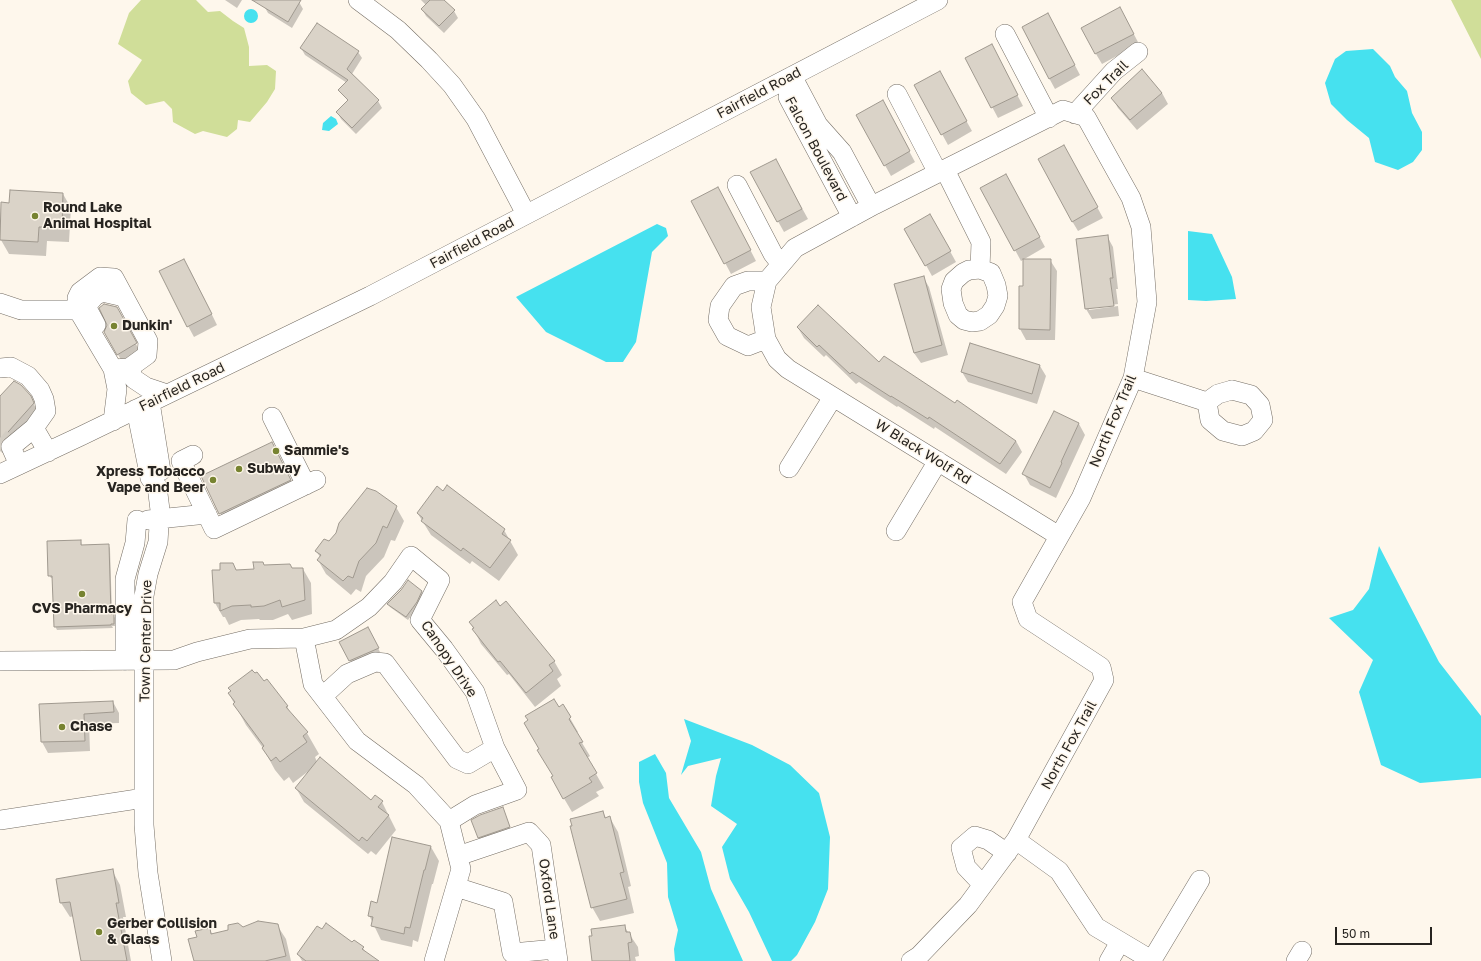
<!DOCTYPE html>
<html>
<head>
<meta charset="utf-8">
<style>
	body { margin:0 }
	#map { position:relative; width:1481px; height:961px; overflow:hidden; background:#fef7ec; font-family:"Golos Text",sans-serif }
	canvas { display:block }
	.scale { position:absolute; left:1335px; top:927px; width:97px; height:18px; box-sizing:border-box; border:2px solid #272420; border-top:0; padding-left:5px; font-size:12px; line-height:14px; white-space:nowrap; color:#272420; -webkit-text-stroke:3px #fef7ec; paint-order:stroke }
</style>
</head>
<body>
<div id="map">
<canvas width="1481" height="961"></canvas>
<div class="scale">50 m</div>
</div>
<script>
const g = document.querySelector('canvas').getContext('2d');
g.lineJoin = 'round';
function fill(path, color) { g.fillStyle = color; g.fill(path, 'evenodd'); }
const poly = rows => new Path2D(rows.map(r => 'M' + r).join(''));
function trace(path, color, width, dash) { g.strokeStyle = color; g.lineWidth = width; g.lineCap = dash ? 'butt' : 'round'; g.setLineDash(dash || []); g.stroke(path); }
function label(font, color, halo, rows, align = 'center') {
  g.font = font + ' "Golos Text",sans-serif'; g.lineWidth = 3; g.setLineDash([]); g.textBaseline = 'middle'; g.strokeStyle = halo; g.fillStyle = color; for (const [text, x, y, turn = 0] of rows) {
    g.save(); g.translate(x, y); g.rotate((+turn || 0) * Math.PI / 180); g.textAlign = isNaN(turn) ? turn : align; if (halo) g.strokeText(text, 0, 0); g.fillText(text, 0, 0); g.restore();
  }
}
fill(poly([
	[141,0,196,0,208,12,220,11,233,21,244,28,249,47,249,66,267,65,276,71,275,89,267,102,250,122,238,120,237,129,227,137,203,131,195,134,173,122,172,109,164,101,146,105,131,93,128,81,142,60,118,44,129,13],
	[1451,0,1481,0,1481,59]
]), '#d0de99');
fill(poly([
	'244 16a7 7 0 1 1 14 0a7 7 0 1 1-14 0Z',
	[1373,49,1390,66,1395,77,1407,91,1412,113,1422,132,1422,150,1413,162,1398,170,1375,162,1369,138,1347,120,1331,104,1325,83,1335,59,1346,51],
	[331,116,336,119,338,124,329,131,322,130,323,123],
	[657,224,666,228,668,236,652,252,636,342,623,362,606,362,546,332,516,297],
	[1188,231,1212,234,1232,277,1236,299,1206,301,1188,300],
	[1379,546,1439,662,1481,716,1481,778,1420,783,1381,765,1359,692,1373,660,1329,618,1353,610,1369,589],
	[684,719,752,745,790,765,819,793,830,837,828,889,815,922,797,955,791,961,772,961,749,912,730,879,722,847,737,824,711,806,716,776,721,758,688,766,681,775,691,741],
	[655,754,666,773,669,798,701,852,711,889,743,961,675,961,674,949,678,930,668,897,667,863,643,803,639,782,639,762]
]), '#46e1ef');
fill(poly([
	[225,0,242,0,237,8],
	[267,0,295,0,299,2,303,9,292,28,268,13,264,6],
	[421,0,442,0,454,11,458,18,444,33,426,16,422,9,426,5],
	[1126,19,1139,44,1102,64,1096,54],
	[1054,25,1080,75,1055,89,1049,78],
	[301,48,358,52,362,58,352,74,378,101,382,108,356,134,341,119,337,112,348,101,340,90,347,83,305,55],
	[997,56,1023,106,998,118,966,58],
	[945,83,972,131,948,145,942,134],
	[1162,93,1168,104,1137,130,1118,108,1112,98],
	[888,112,915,162,891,176,857,115],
	[1070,157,1103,218,1078,231,1072,221],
	[781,170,808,219,784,232,751,173],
	[1012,186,1045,247,1021,261,1015,250],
	[63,194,71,208,69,242,47,241,46,256,9,254,1,240,0,220],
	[724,199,756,261,731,274,693,202],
	[930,215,956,262,932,276,906,229],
	[1107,236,1113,247,1118,289,1116,289,1118,304,1089,308,1089,310,1118,306,1119,316,1092,319,1086,309,1077,240],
	[1050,260,1057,271,1055,340,1026,340,1020,329,1020,287,1024,287],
	[190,270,217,325,194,337,188,326],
	[923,277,929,287,948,355,921,363,914,353],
	[121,317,142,355,124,365,105,332],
	[798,328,955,405,1016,441,1022,452,1006,474,935,427,934,429,898,406,897,407,859,382,856,384,826,355,824,357,804,338],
	[1040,366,1046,376,1037,404,968,382,962,372],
	[30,397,39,414,4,454,0,451,0,398],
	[1055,412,1079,424,1085,435,1056,498,1030,485,1024,474],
	[278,453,296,491,226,524,202,477],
	[396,507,404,521,395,541,391,540,384,557,366,576,361,592,356,589,351,595,326,574,318,560,320,557,316,551,329,542],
	[418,514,504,530,518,555,499,581,472,561,470,564,431,535],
	[81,541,82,546,108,545,110,548,112,614,115,618,115,626,112,626,113,628,57,630,55,626,53,578,51,578,49,575],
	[233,564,237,571,255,570,264,566,292,569,303,569,311,583,312,614,292,620,288,614,273,620,260,620,259,619,241,620,229,625,225,617,223,617,215,603,213,571,221,571],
	[402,590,422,591,423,594,418,606,408,620,390,607,388,604],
	[470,622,554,661,562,675,557,679,561,686,535,707,509,674,507,675,481,644],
	[368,628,380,652,352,664,340,642],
	[264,682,287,706,292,716,307,733,319,754,315,757,317,762,371,801,382,802,396,830,376,855,371,851,368,854,304,802,296,788,310,770,293,783,289,777,284,781,275,770,263,748,246,725,229,694],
	[113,702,119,713,119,723,89,724,90,751,48,753,42,742,40,705],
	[563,706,578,732,576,733,590,756,587,758,604,788,596,792,599,796,572,812,552,778,554,777,558,708],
	[504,811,511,830,480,840,478,837],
	[603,812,606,818,610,818,618,832,631,886,628,887,634,913,600,921,592,907],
	[431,847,439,861,433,884,432,884,418,942,413,940,412,947,381,940,369,915,377,904],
	[112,870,120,885,126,917,123,917,131,961,82,961,74,916,70,917,61,903,57,880],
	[277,925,286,939,291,961,195,961,198,938,209,929,213,935,243,928],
	[624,926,638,947,639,956,635,957,636,961,593,961],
	[322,931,363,948,366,953,377,961,302,961,298,954]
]), '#0003');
const building = poly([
	[252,0,301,0,288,22,252,0],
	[430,0,444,0,455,10,439,26,421,9,430,0],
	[1120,7,1134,34,1095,54,1081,28,1120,7],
	[1048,13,1075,65,1049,79,1022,27,1048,13],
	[317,23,359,51,347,69,379,100,352,128,336,112,348,100,338,90,348,80,300,48,317,23],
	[992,44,1018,95,991,108,965,58,992,44],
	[1142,69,1162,93,1130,120,1111,98,1142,69],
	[940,71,967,121,941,135,914,85,940,71],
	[883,100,910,151,884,166,856,115,883,100],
	[1064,145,1098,207,1072,222,1038,159,1064,145],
	[776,159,802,209,777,222,750,172,776,159],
	[1006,174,1040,237,1014,251,980,188,1006,174],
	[718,187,751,250,724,264,691,201,718,187],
	[10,190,63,193,62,228,39,227,38,242,0,240,1,202,9,203,10,190],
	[930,214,951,251,925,266,904,229,930,214],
	[1108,235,1113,278,1110,278,1114,306,1085,309,1076,239,1108,235],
	[184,259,212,314,187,327,159,271,184,259],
	[1023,259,1051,259,1050,330,1019,329,1019,286,1023,286,1023,259],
	[924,276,942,345,914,353,894,284,924,276],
	[104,304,117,307,137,343,117,355,104,332,107,325,99,308,104,304],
	[818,305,879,362,884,356,955,403,957,400,1016,441,1000,464,929,417,928,419,891,396,891,397,852,372,850,374,819,345,817,347,797,327,818,305],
	[970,343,1040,365,1032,394,961,372,970,343],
	[14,381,21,385,31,396,34,403,0,441,0,396,14,381],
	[1054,411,1079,423,1061,462,1062,463,1050,488,1022,474,1054,411],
	[272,442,291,480,219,514,201,476,272,442],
	[447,485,505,529,502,534,511,540,490,568,463,548,461,551,421,521,423,518,417,513,437,486,443,491,447,485],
	[367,488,376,491,397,506,387,528,383,526,376,543,359,561,353,578,348,576,343,581,317,560,321,555,315,551,324,539,329,541,336,533,339,523,367,488],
	[81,540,81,545,109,544,111,614,114,613,114,624,111,624,111,625,54,627,52,576,48,576,47,541,81,540],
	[253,562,263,562,264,565,290,564,292,568,303,568,305,600,282,607,280,600,264,606,251,607,251,605,232,606,220,611,220,603,214,603,212,570,220,570,220,563,233,563,236,570,254,569,253,562],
	[408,580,422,591,417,602,406,617,387,604,401,590,408,580],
	[496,600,500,606,506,601,555,661,549,665,553,671,526,693,500,661,498,662,472,629,474,628,469,622,496,600],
	[368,627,379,648,349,661,339,642,368,627],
	[252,670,255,673,257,672,264,681,267,679,288,706,286,707,308,732,303,736,307,742,280,762,276,757,271,761,262,748,264,746,233,704,235,702,228,693,231,691,228,688,252,670],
	[554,699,559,707,563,704,571,717,569,719,583,742,579,743,597,773,589,778,592,782,563,799,551,777,553,776,537,750,539,749,524,723,528,720,525,716,554,699],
	[113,701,114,712,84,714,85,741,41,742,39,704,113,701],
	[320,757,371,800,375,795,383,801,378,807,389,815,367,841,362,837,359,841,295,788,320,757],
	[503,807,510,827,478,838,471,820,480,815,503,807],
	[603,811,605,818,610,816,624,872,620,873,627,899,591,908,570,826,572,826,570,819,603,811],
	[392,837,431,846,425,870,424,870,410,928,405,927,404,934,371,926,373,917,368,916,371,901,377,903,392,837],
	[113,869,119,903,116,903,127,961,81,961,70,902,60,903,56,879,113,869],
	[258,921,278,924,286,956,265,961,194,961,188,939,197,937,195,931,210,928,211,934,228,930,228,925,238,923,243,927,258,921],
	[326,923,352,942,354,940,364,947,362,949,379,961,306,961,297,954,317,926,322,929,326,923],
	[625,925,626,932,630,932,632,942,628,943,630,961,592,961,589,936,592,936,591,929,625,925]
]);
fill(building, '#dad3c8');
trace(building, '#a0998f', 1);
trace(poly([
	[0,438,11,447]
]), '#d3cdc3', 19, [19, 10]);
const minor = poly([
	[358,0,398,30,429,60,452,85,476,119,526,214],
	[1005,34,1049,118],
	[792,76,818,125,842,152,871,206],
	[897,94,938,173],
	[788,97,852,217],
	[1075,114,1114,71,1138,52],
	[945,170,981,242,980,269],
	[737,185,773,254,781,264],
	[980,269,991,273,996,285,998,296,995,306,989,315,980,321,972,322,964,320,958,315,953,303,951,289,954,281,963,273,969,270,980,269],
	[0,303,21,310,78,310],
	[96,325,88,310,88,304,95,296,102,292,124,297],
	[766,339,748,346,727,336,718,320,720,306,734,286,748,281,767,281],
	[0,368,11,367,28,376,40,390,44,399,46,411,34,428,48,452],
	[129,368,134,379,146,387,167,394],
	[113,369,129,368,147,355,148,341,114,278,100,277,80,292,77,298,78,310,113,369,117,389,113,421],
	[1133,378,1207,402],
	[1232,390,1251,395,1260,405,1263,420,1254,431,1242,436,1223,431,1210,420,1207,402,1218,394,1232,390],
	[150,402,161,471],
	[136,409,150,478,157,486,160,510,158,542,148,574,144,596,144,825,148,873,162,961],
	[272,417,306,485],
	[193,455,181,461,214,529,316,480],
	[19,465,11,447,34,428],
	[789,468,833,397],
	[0,474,81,436,370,296,938,0],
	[148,520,207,514],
	[896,531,938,461],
	[304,638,336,630,369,607,393,582,411,556,440,580,420,620,444,649,475,692,495,748,517,790,475,805,449,821],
	[0,661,174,660,197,652,250,639,304,638,313,684,357,741,416,785,449,821,461,869,434,961],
	[125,661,125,579,135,543,137,520],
	[323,696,347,674,375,662,385,663,457,759,468,764,495,748],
	[0,820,144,798],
	[1016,840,1059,871,1096,927,1153,961],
	[458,856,529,832,541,845,558,961],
	[983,885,966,867,961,848,975,836,988,840,1007,853],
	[456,887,503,902,512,953,556,949],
	[1152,960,1200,880],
	[911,961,919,956,968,905,1016,840,1104,680,1101,667,1028,619,1022,602,1081,498,1133,378,1147,302,1141,227,1131,198,1086,117,1063,110,874,205,795,248,767,281,761,307,766,339,777,359,788,369,1059,536],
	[1109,961,1120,942],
	[1296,961,1302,951]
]);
trace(minor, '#756e65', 20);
trace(minor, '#fff', 19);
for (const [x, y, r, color] of [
	[35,216,4,"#778331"],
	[114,326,4,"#778331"],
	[276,451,4,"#778331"],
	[239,469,4,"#778331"],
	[213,480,4,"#778331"],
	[82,594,4,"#778331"],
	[62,727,4,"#778331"],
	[99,932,4,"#778331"]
]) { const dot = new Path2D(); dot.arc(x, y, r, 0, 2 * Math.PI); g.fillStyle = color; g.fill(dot); trace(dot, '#fef7ec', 1.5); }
label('14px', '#272420', '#fef7ec', [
	["Fox Trail",1106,83,-45],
	["Fairfield Road",759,93,-28],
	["Falcon Boulevard",816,149,62],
	["Fairfield Road",472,243,-28],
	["Fairfield Road",182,387,-26],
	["North Fox Trail",1113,421,-67],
	["W Black Wolf Rd",923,452,32],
	["Town Center Drive",146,641,-89],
	["Canopy Drive",449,659,56],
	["North Fox Trail",1069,745,-61],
	["Oxford Lane",549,899,82]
]);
label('bold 14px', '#272420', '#fef7ec', [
	["Round Lake",43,208],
	["Animal Hospital",43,224],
	["Dunkin'",122,326],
	["Sammie's",284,451],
	["Subway",247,469],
	["Xpress Tobacco",205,472,"right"],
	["Vape and Beer",205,488,"right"],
	["CVS Pharmacy",82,609,"center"],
	["Chase",70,727],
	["Gerber Collision",107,924],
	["& Glass",107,940]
], 'left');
</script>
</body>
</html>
